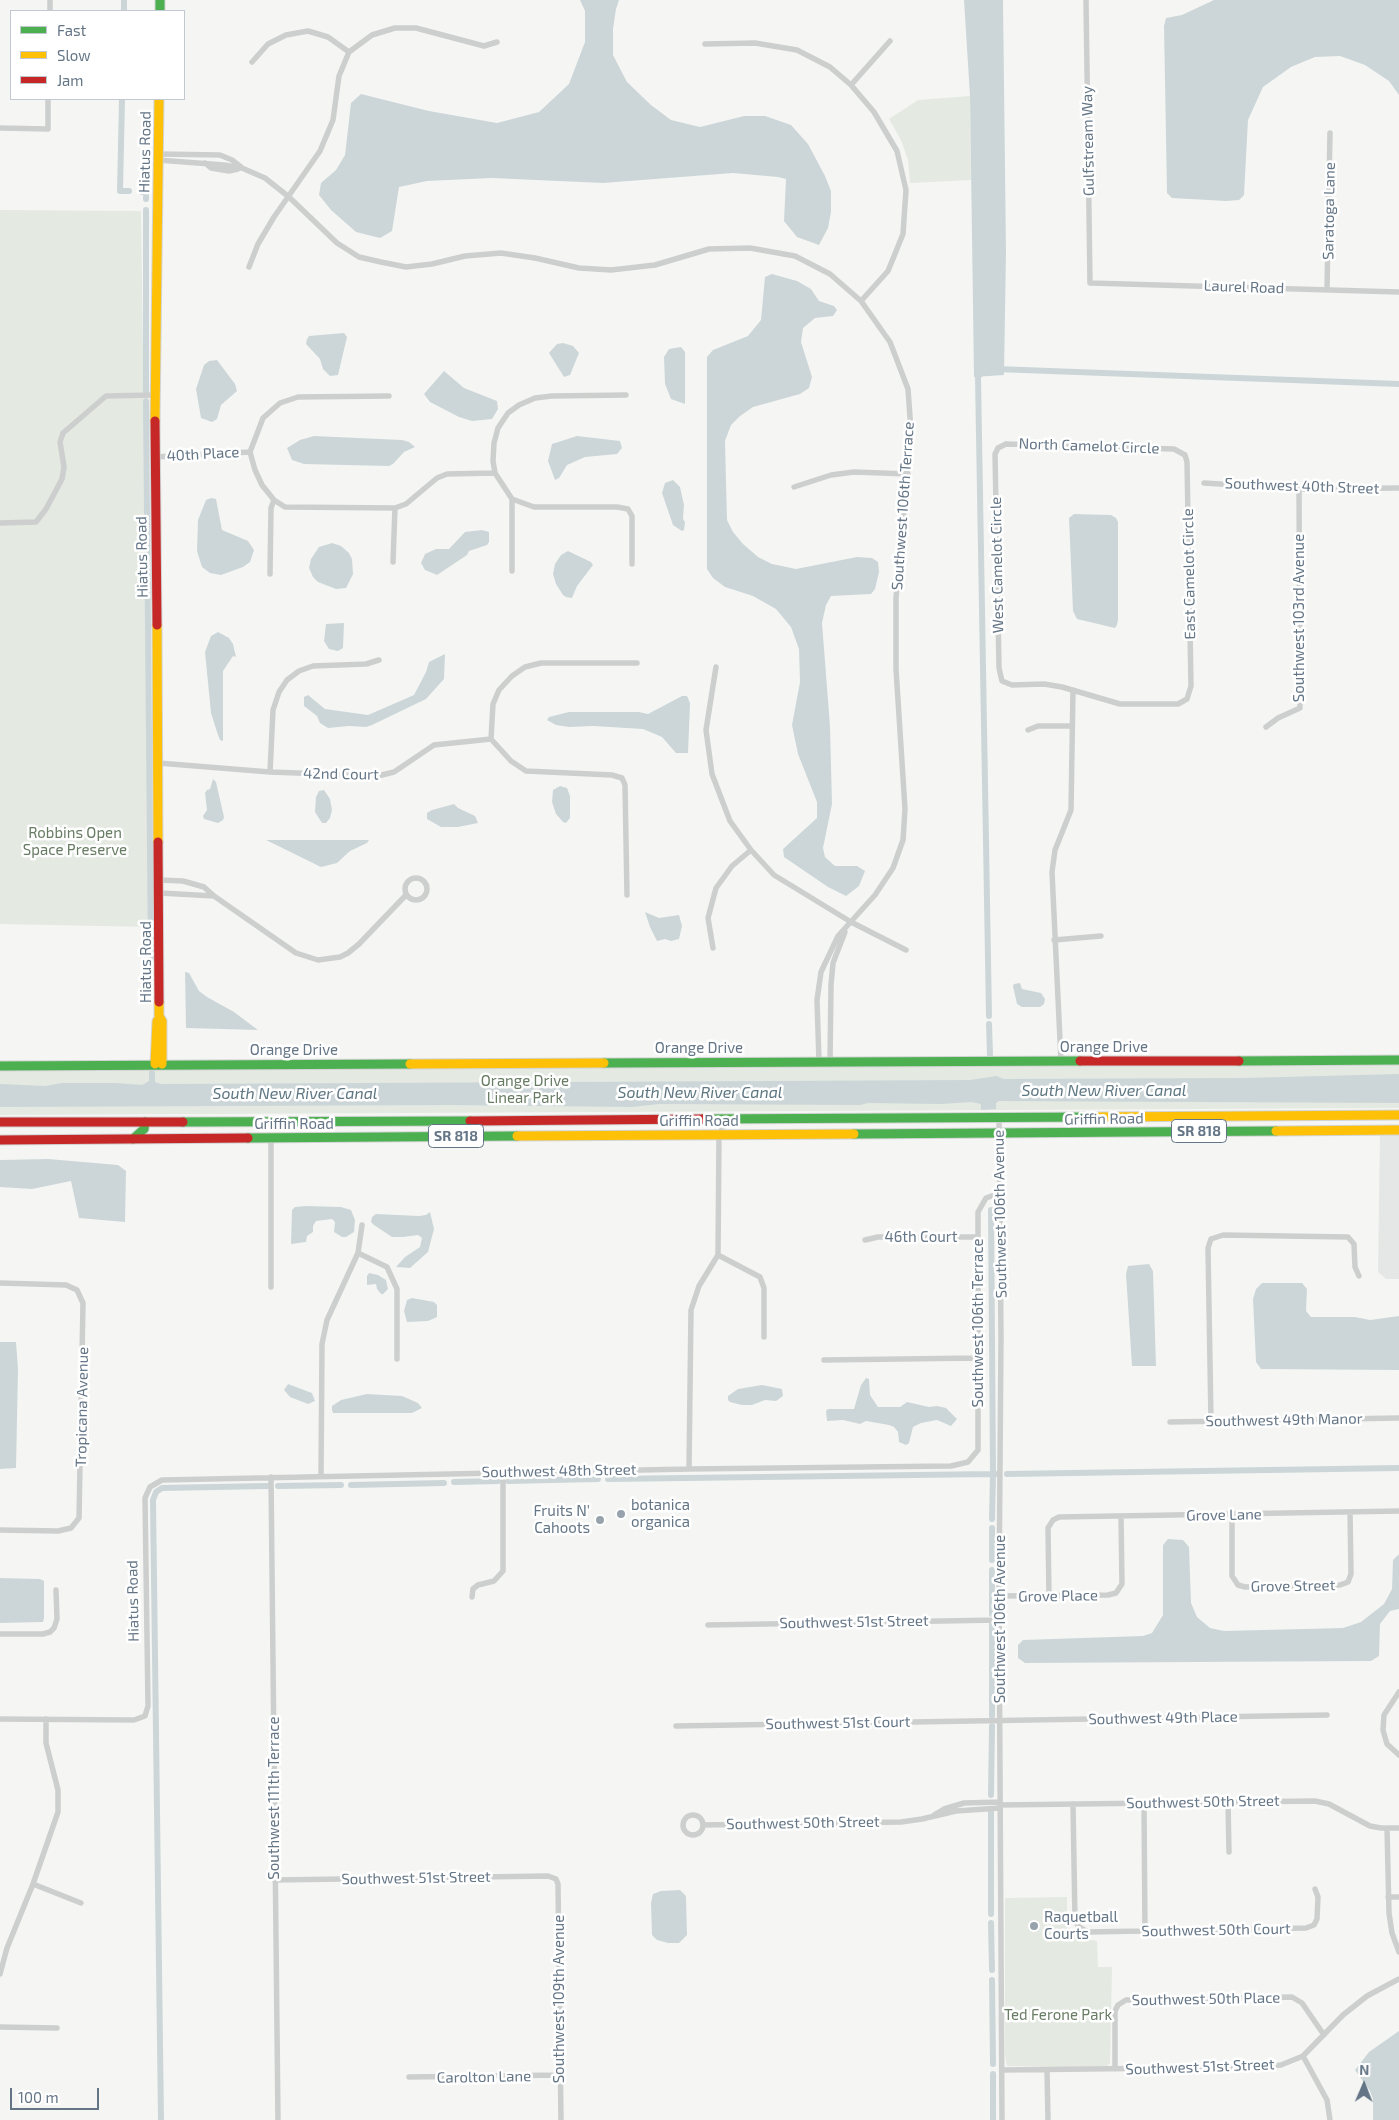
<!DOCTYPE html>
<html>
<head>
<meta charset="utf-8">
<style>
	body { margin:0 }
	#map { position:relative; width:1399px; height:2120px; overflow:hidden; background:#f5f6f4; font-family:"Exo 2",sans-serif }
	canvas { display:block }
	.legend { position:absolute; left:10px; top:10px; width:175px; height:90px; box-sizing:border-box; background:#fff; border:1px solid #c1c8cf; margin:0; padding:6px 9px; list-style:none; font-size:15px; color:#647586 }
	.legend li { display:flex; align-items:center; gap:10px; height:25px }
	.legend b { width:25px; border:1px solid #c1c8cf }
	.north { position:absolute; left:1339px; top:2060px; width:50px; height:50px; -webkit-text-stroke:4px #fff; paint-order:stroke; rotate:1deg; font-size:14px; font-weight:700; line-height:20px; text-align:center; color:#647586 }
	.north::after { content:''; display:block; margin:auto; width:18px; height:22px; background:#647586; clip-path:polygon(50% 0,100% 100%,50% 72%,0 100%) }
	.scale { position:absolute; left:10px; top:2088px; width:89px; height:22px; box-sizing:border-box; border:2px solid #647586; border-top:0; padding-left:6px; font-size:15px; line-height:18px; white-space:nowrap; color:#647586; -webkit-text-stroke:4px #fff; paint-order:stroke }
</style>
</head>
<body>
<div id="map">
<canvas width="1399" height="2120"></canvas>
<ul class="legend">
<li><b style="height:6px;background:#4caf50"></b>Fast</li>
<li><b style="height:6px;background:#ffc107"></b>Slow</li>
<li><b style="height:6px;background:#c62828"></b>Jam</li>
</ul>
<div class="north">N</div>
<div class="scale">100 m</div>
</div>
<script>
const g = document.querySelector('canvas').getContext('2d');
g.lineJoin = 'round';
function fill(path, color) { g.fillStyle = color; g.fill(path, 'evenodd'); }
const poly = rows => new Path2D(rows.map(r => 'M' + r).join(''));
function trace(path, color, width, dash) { g.strokeStyle = color; g.lineWidth = width; g.lineCap = dash ? 'butt' : 'round'; g.setLineDash(dash || []); g.stroke(path); }
function label(font, color, halo, rows, align = 'center') {
  g.font = font + ' "Exo 2",sans-serif'; g.lineWidth = 5; g.setLineDash([]); g.textBaseline = 'middle'; g.strokeStyle = halo; g.fillStyle = color; for (const [text, x, y, turn = 0] of rows) {
    g.save(); g.translate(x, y); g.rotate((+turn || 0) * Math.PI / 180); g.textAlign = isNaN(turn) ? turn : align; if (halo) g.strokeText(text, 0, 0); g.fillText(text, 0, 0); g.restore();
  }
}
fill(poly([
	[1380,1130,1399,1131,1399,1279,1386,1279,1378,1272]
]), '#e5e7e6');
fill(poly([
	[970,96,971,180,910,183,908,160,901,140,889,119,918,100],
	[0,210,141,211,151,927,0,924],
	[1399,1063,1399,1108,0,1115,0,1068],
	[1067,1897,1067,1921,1072,1933,1080,1938,1097,1941,1098,1967,1112,1967,1110,2063,1105,2068,1007,2066,1005,2055,1005,1898]
]), '#e4e9e2');
fill(poly([
	[580,0,619,0,616,9,613,29,613,55,627,82,651,105,671,120,700,127,744,116,765,116,791,125,808,144,825,176,831,191,831,212,828,228,819,245,797,237,784,221,786,179,778,177,733,173,603,183,492,178,427,181,399,187,392,231,380,238,356,232,331,210,319,195,321,183,336,170,345,155,351,103,361,94,429,111,497,123,539,112,569,84,585,42,585,11],
	[964,0,1003,0,1006,252,1004,375,974,377,970,96],
	[1214,0,1399,0,1399,95,1389,81,1365,65,1340,56,1315,57,1291,67,1263,87,1248,120,1244,195,1239,200,1226,201,1172,198,1167,193,1164,26,1166,18,1182,15],
	[772,274,797,281,811,289,819,301,834,306,837,310,833,316,815,318,803,328,801,342,812,377,809,388,800,394,753,407,740,416,731,425,725,441,727,520,733,532,743,544,758,557,772,564,796,569,857,557,872,558,878,562,879,572,875,589,871,594,831,596,826,605,822,623,830,726,832,804,823,848,825,857,835,866,857,866,865,871,859,886,846,896,828,887,784,857,783,849,817,818,817,802,798,754,792,725,800,682,799,649,791,627,776,609,753,596,725,587,713,578,707,569,707,357,713,350,748,336,761,320,765,277],
	[344,333,347,337,338,375,330,376,323,369,320,359,306,344,307,339,309,336],
	[563,343,573,346,579,353,570,375,564,377,549,353,557,344],
	[681,347,685,352,685,404,671,399,665,384,664,357,669,349],
	[217,360,235,384,237,391,221,405,217,419,212,422,201,418,196,389,204,365,209,361],
	[444,371,464,388,497,401,498,409,492,419,472,421,459,417,430,402,424,394],
	[314,436,402,440,409,442,415,447,404,452,393,464,389,466,304,464,292,460,287,448,300,440],
	[577,436,620,441,622,448,617,454,585,457,567,465,559,478,555,480,548,461,552,444],
	[673,480,680,487,684,505,683,519,685,522,684,530,682,531,673,525,662,493,665,483],
	[211,498,216,499,222,530,248,541,254,550,250,562,243,567,221,575,210,573,202,567,197,551,198,520,206,500],
	[1074,514,1111,515,1116,518,1118,522,1118,620,1117,625,1115,628,1077,619,1073,611,1069,518],
	[482,530,489,532,489,542,487,545,469,551,467,555,437,575,425,570,421,563,425,554,436,549,449,549,465,532],
	[332,543,341,546,349,553,352,559,353,574,346,588,336,589,318,582,313,577,309,568,311,559,319,547],
	[568,551,591,562,593,565,577,586,572,598,566,597,563,595,556,584,553,574,555,564,561,555],
	[344,623,343,648,338,651,329,649,324,641,326,624],
	[218,632,229,638,233,644,236,657,233,656,223,671,223,741,220,740,217,732,211,713,205,652,211,636],
	[445,654,444,679,426,699,372,725,366,727,349,726,328,728,320,723,317,716,304,706,304,697,308,695,325,709,368,715,414,695,426,672,429,662],
	[682,696,687,696,690,703,688,753,676,753,662,737,643,729,593,726,569,727,556,725,547,720,549,717,569,712,639,712,648,714],
	[213,779,216,782,224,817,223,820,218,823,204,819,203,816,207,810,205,793,207,790,210,789],
	[560,786,567,788,570,796,570,818,566,823,563,822,556,814,552,802,553,790],
	[324,790,330,799,332,810,330,818,326,823,322,823,315,812,316,797,319,791],
	[454,804,458,808,475,816,478,823,458,827,441,827,427,819,427,813,432,810],
	[266,840,369,840,367,843,350,851,337,863,321,867],
	[645,912,659,918,679,915,682,926,679,939,671,941,665,939,657,941,650,927],
	[185,972,189,973,199,991,207,997,234,1012,258,1030,186,1028],
	[1020,983,1022,989,1041,993,1045,999,1044,1004,1040,1007,1022,1007,1017,1004,1013,986,1014,984],
	[1399,1074,1399,1103,999,1101,996,1103,996,1109,981,1110,981,1104,972,1102,941,1104,868,1103,860,1105,659,1104,632,1107,453,1105,0,1107,0,1084,45,1086,62,1083,116,1083,142,1085,149,1081,149,1078,155,1078,155,1082,161,1084,970,1080,997,1076,1003,1079,1244,1078],
	[48,1159,118,1165,126,1171,125,1222,79,1218,71,1181,32,1189,0,1187,0,1160],
	[306,1206,341,1207,351,1210,355,1220,354,1232,346,1237,342,1237,334,1232,335,1222,332,1219,316,1221,313,1226,313,1232,307,1236,306,1242,291,1244,292,1210,295,1207],
	[430,1212,434,1229,428,1252,410,1268,396,1267,405,1257,420,1247,422,1238,418,1235,403,1237,392,1237,374,1225,371,1222,372,1217,376,1214,419,1216,426,1215],
	[1149,1264,1153,1271,1156,1366,1132,1366,1126,1274,1128,1266],
	[369,1273,378,1275,386,1280,388,1289,383,1294,381,1294,377,1289,376,1284,367,1285,367,1276],
	[1262,1283,1302,1283,1307,1289,1306,1311,1311,1317,1355,1317,1370,1320,1399,1316,1399,1370,1261,1369,1256,1362,1253,1299,1256,1289],
	[412,1298,434,1302,437,1305,437,1317,428,1321,407,1322,404,1311,407,1300],
	[0,1342,16,1342,18,1369,16,1468,0,1469],
	[866,1378,869,1379,870,1395,878,1407,900,1407,907,1402,929,1407,937,1406,946,1408,957,1419,951,1426,937,1420,921,1423,913,1427,909,1443,906,1445,899,1442,898,1432,894,1427,889,1425,866,1421,860,1424,843,1420,827,1421,826,1411,828,1409,854,1409,861,1385],
	[288,1384,312,1393,315,1401,308,1404,290,1397,284,1390],
	[762,1385,782,1389,783,1396,776,1401,765,1400,752,1405,742,1405,730,1402,728,1400,728,1396,738,1389],
	[367,1394,402,1396,418,1403,422,1408,412,1413,333,1413,332,1410,332,1406,341,1400],
	[1168,1539,1183,1540,1189,1547,1191,1603,1197,1617,1210,1628,1224,1631,1343,1628,1361,1622,1384,1604,1392,1589,1393,1560,1399,1554,1399,1609,1390,1611,1380,1624,1379,1656,1371,1661,1025,1663,1018,1658,1018,1645,1023,1640,1143,1636,1152,1633,1163,1615,1163,1545],
	[0,1578,40,1579,44,1581,44,1618,43,1622,0,1623],
	[680,1890,686,1896,687,1935,679,1943,668,1943,657,1940,652,1935,651,1903,653,1894,661,1891],
	[1399,2031,1399,2120,1373,2120,1373,2099,1370,2091,1355,2070,1369,2052]
]), '#ccd6d8');
trace(poly([
	[124,11,124,0],
	[122,99,120,191,129,191],
	[142,192,146,192,146,199],
	[996,369,1399,384],
	[983,370,978,377,989,1016],
	[146,391,146,210],
	[146,401,151,963],
	[989,1024,990,1055],
	[152,1073,152,1086],
	[1007,1474,1399,1468],
	[608,1479,993,1474,991,1210],
	[508,1481,598,1479],
	[454,1482,498,1481],
	[351,1485,444,1483],
	[278,1486,341,1485],
	[992,1519,993,1474,996,1474],
	[992,1560,992,1528],
	[992,1614,992,1570],
	[992,1716,992,1624],
	[991,1795,992,1726],
	[991,1812,991,1914],
	[991,1923,992,1970],
	[992,1980,993,2064],
	[993,2074,993,2120],
	[161,2120,153,1500,156,1492,162,1488,268,1486]
]), '#ccd6d8', 6);
const fast = poly([
	[160,0,160,11],
	[1239,1061,1399,1060],
	[604,1063,1080,1061],
	[0,1066,410,1064],
	[703,1119,1093,1117],
	[183,1122,470,1121],
	[854,1134,1276,1131],
	[248,1138,517,1136],
	[133,1139,144,1129,145,1122]
]);
const slow = poly([
	[155,421,159,99],
	[157,625,158,842],
	[159,1002,159,1016,162,1021,162,1064],
	[155,1064,157,1021],
	[410,1064,604,1063],
	[1093,1117,1399,1115],
	[1276,1131,1399,1130],
	[517,1136,854,1134]
]);
const jam = poly([
	[155,421,157,625],
	[158,842,159,1002],
	[1080,1061,1239,1061],
	[470,1121,703,1119],
	[0,1122,183,1122],
	[0,1140,248,1138]
]);
trace(fast, '#d2d4d4', 11);
trace(slow, '#d2d4d4', 11);
trace(jam, '#d2d4d4', 11);
trace(poly([
	[1086,0,1090,283,1399,292],
	[50,11,50,0],
	[705,44,755,43,797,50,830,67,851,85,874,112,897,151,906,190,903,234,888,271,861,301],
	[349,52,372,35,395,28,416,28,484,46,497,42],
	[252,62,268,44,286,35,308,31,328,37,349,52],
	[851,85,890,41],
	[0,128,48,129,48,99],
	[159,154,220,155,232,160,241,167],
	[158,160,224,165,242,168,265,178,289,197,337,243,359,257,381,262,406,267,432,264,465,256,501,253,535,258,579,268,611,270,655,265,709,249,750,248,795,256,830,274,861,301,890,342,908,389,911,431,896,598,896,669,905,809,903,840,893,868,875,895,838,936,821,972,817,1000,819,1062],
	[205,163,211,168,229,171,238,169],
	[249,267,258,244,274,217,320,151,333,120,339,76,349,52],
	[1327,289,1330,133],
	[1006,444,1174,449,1185,455,1187,462,1191,686,1187,699,1178,704,1120,704,1062,687,1044,684,1012,685,1002,681,999,668,995,454,998,448,1006,444],
	[250,452,255,470,262,485,274,500,285,507,395,508,406,504,437,478,447,474,495,473,512,499,534,507,617,507,628,509,632,516,632,564],
	[250,452,263,418,280,403,298,397,389,396],
	[155,457,250,452],
	[495,473,493,461,494,443,498,428,508,413,519,405,535,398,552,396,626,395],
	[1204,483,1299,489,1399,488],
	[794,487,831,475,854,472,908,474],
	[0,523,36,522,46,509,62,479,64,467,60,442,63,433,106,396,155,395],
	[393,562,395,508],
	[512,571,512,499],
	[270,574,271,508,274,500],
	[716,667,706,730,712,774,730,821,751,850,774,875,851,922,906,950],
	[1266,727,1278,718,1300,708,1299,489],
	[1028,730,1038,726,1071,726],
	[491,739,493,704,499,690,512,676,525,667,541,663,637,663],
	[158,763,270,772,378,776,394,772,434,745,491,739,511,761,526,771,612,775,622,778,625,785,627,895],
	[270,772,273,710,279,692,287,680,299,671,313,666,366,664,379,660],
	'405 889a11 11 0 1 1 22 0a11 11 0 1 1-22 0Z',
	[159,880,183,881,204,887,214,896,296,953,318,960,340,957,348,953,359,944,406,895],
	[160,893,214,896],
	[1054,940,1101,936],
	[713,948,708,918,716,888,732,866,751,850],
	[1061,1061,1052,872,1055,850,1071,810,1073,690],
	[830,1062,831,985,833,963,845,932],
	[999,1118,1001,1337,999,1596,1002,2120],
	[1211,1239,1223,1235,1348,1237,1354,1244,1355,1267,1359,1276],
	[865,1240,878,1237,978,1237],
	[358,1253,387,1267,397,1289,397,1359],
	[718,1255,760,1277,764,1288,764,1337],
	[0,1283,66,1285,77,1290,83,1303,79,1518,71,1528,58,1531,0,1530],
	[271,1287,271,1137],
	[824,1360,978,1358],
	[1211,1421,1208,1248,1211,1239],
	[1170,1422,1399,1418],
	[689,1469,691,1310,699,1286,718,1255,719,1135,723,1127,738,1120],
	[321,1476,322,1344,327,1320,358,1253,362,1225],
	[271,1477,278,2120],
	[1232,1515,1232,1576,1238,1585,1245,1587,1340,1585,1348,1582,1351,1574,1350,1512],
	[999,1596,1108,1595,1116,1593,1122,1584,1121,1516],
	[1049,1596,1048,1528,1053,1520,1059,1517,1399,1511],
	[472,1597,473,1589,478,1585,494,1581,503,1571,503,1472],
	[708,1625,1000,1620],
	[0,1634,43,1634,50,1632,54,1628,57,1619,56,1590],
	[1399,1692,1384,1715,1383,1730,1387,1744,1399,1755],
	[0,1719,134,1720,145,1716,148,1706,145,1498,150,1487,162,1480,689,1469,951,1466,968,1462,978,1450,978,1212,986,1198,1000,1193],
	[676,1726,1327,1715],
	[1228,1802,1229,1852],
	[1073,1804,1075,1920,1078,1926,1088,1932,1306,1928,1314,1925,1317,1919,1318,1897,1315,1889],
	[1144,1804,1145,1931],
	[1000,1805,1315,1801,1329,1804,1370,1826,1381,1828,1399,1828],
	[934,1815,944,1809,964,1803,1000,1802],
	'683 1825a10 10 0 1 1 20 0a10 10 0 1 1-20 0Z',
	[703,1825,901,1822,922,1819,956,1811,1000,1808],
	[1387,1828,1389,1913,1392,1933,1399,1952],
	[274,1880,548,1876,556,1879,558,1884,561,2120],
	[33,1884,81,1903],
	[1388,1897,1399,1897],
	[0,1974,7,1948,33,1884,58,1812,58,1790,46,1743,46,1719],
	[0,2027,57,2028],
	[1303,2056,1327,2100,1330,2120],
	[1115,2069,1115,2011,1118,2005,1126,2000,1292,1997,1302,2003,1324,2035],
	[1002,2070,1262,2067,1281,2065,1303,2056,1343,2015,1367,1996,1399,1979],
	[1047,2071,1048,2120],
	[409,2077,560,2075]
]), '#cdcfcf', 5.5);
trace(fast, '#4caf50', 9);
trace(slow, '#ffc107', 9);
trace(jam, '#c62828', 9);
for (const [x, y, r, color] of [
	[621,1514,5,"#97a2ac"],
	[600,1520,5,"#97a2ac"],
	[1034,1926,5,"#97a2ac"]
]) { const dot = new Path2D(); dot.arc(x, y, r, 0, 2 * Math.PI); g.fillStyle = color; g.fill(dot); trace(dot, '#fff', 2); }
for (const [x, y, w] of [
	[1199,1131,55],
	[456,1136,55]
]) { const box = new Path2D(); box.roundRect(x - w / 2, y - 11.5, w, 23, 4); g.fillStyle = '#fff'; g.fill(box); trace(box, '#647586', 1); }
label('bold 14px', '#647586', null, [
	["SR 818",1199,1131],
	["SR 818",456,1136]
]);
label('15px', '#647586', '#fff', [
	["Gulfstream Way",1088,141,-91],
	["Hiatus Road",145,152,-89],
	["Saratoga Lane",1329,211,-89],
	["Laurel Road",1244,287,2],
	["North Camelot Circle",1089,446,2],
	["40th Place",203,454,-3],
	["Southwest 40th Street",1302,486,2],
	["Southwest 106th Terrace",903,506,-86],
	["Hiatus Road",142,557,-91],
	["West Camelot Circle",997,565,-91],
	["East Camelot Circle",1189,574,-91],
	["Southwest 103rd Avenue",1299,618,-90],
	["42nd Court",341,774,1],
	["Hiatus Road",146,962,-90],
	["Orange Drive",1104,1047],
	["Orange Drive",699,1048],
	["Orange Drive",294,1050],
	["Griffin Road",1104,1119,-1],
	["Griffin Road",699,1121],
	["Griffin Road",294,1124],
	["Southwest 106th Avenue",1000,1214,-91],
	["46th Court",921,1237],
	["Southwest 106th Terrace",978,1323,-90],
	["Tropicana Avenue",82,1407,-89],
	["Southwest 49th Manor",1284,1420,-1],
	["Southwest 48th Street",559,1471,-1],
	["Grove Lane",1224,1515,-1],
	["Grove Street",1293,1586,-1],
	["Grove Place",1058,1596,-1],
	["Hiatus Road",133,1601,-91],
	["Southwest 106th Avenue",1000,1619,-90],
	["Southwest 51st Street",854,1622,-1],
	["Southwest 49th Place",1163,1718,-1],
	["Southwest 51st Court",838,1723,-1],
	["Southwest 111th Terrace",274,1798,-90],
	["Southwest 50th Street",1203,1802,-1],
	["Southwest 50th Street",803,1823,-1],
	["Southwest 51st Street",416,1878,-1],
	["Southwest 50th Court",1216,1930,-1],
	["Southwest 109th Avenue",559,1999,-90],
	["Southwest 50th Place",1206,1999,-1],
	["Southwest 51st Street",1200,2067,-2],
	["Carolton Lane",484,2077,-1]
]);
label('15px', '#677c63', '#fff', [
	["Robbins Open",75,833],
	["Space Preserve",75,850],
	["Orange Drive",525,1081],
	["Linear Park",525,1098],
	["Ted Ferone Park",1058,2015]
]);
label('15px', '#647586', '#fff', [
	["botanica",631,1505],
	["organica",631,1522],
	["Fruits N'",590,1511,"right"],
	["Cahoots",590,1528,"right"],
	["Raquetball",1044,1917],
	["Courts",1044,1934]
], 'left');
label('italic 16px', '#5f7782', '#fff', [
	["South New River Canal",1104,1091],
	["South New River Canal",700,1093],
	["South New River Canal",295,1094]
]);
</script>
</body>
</html>
